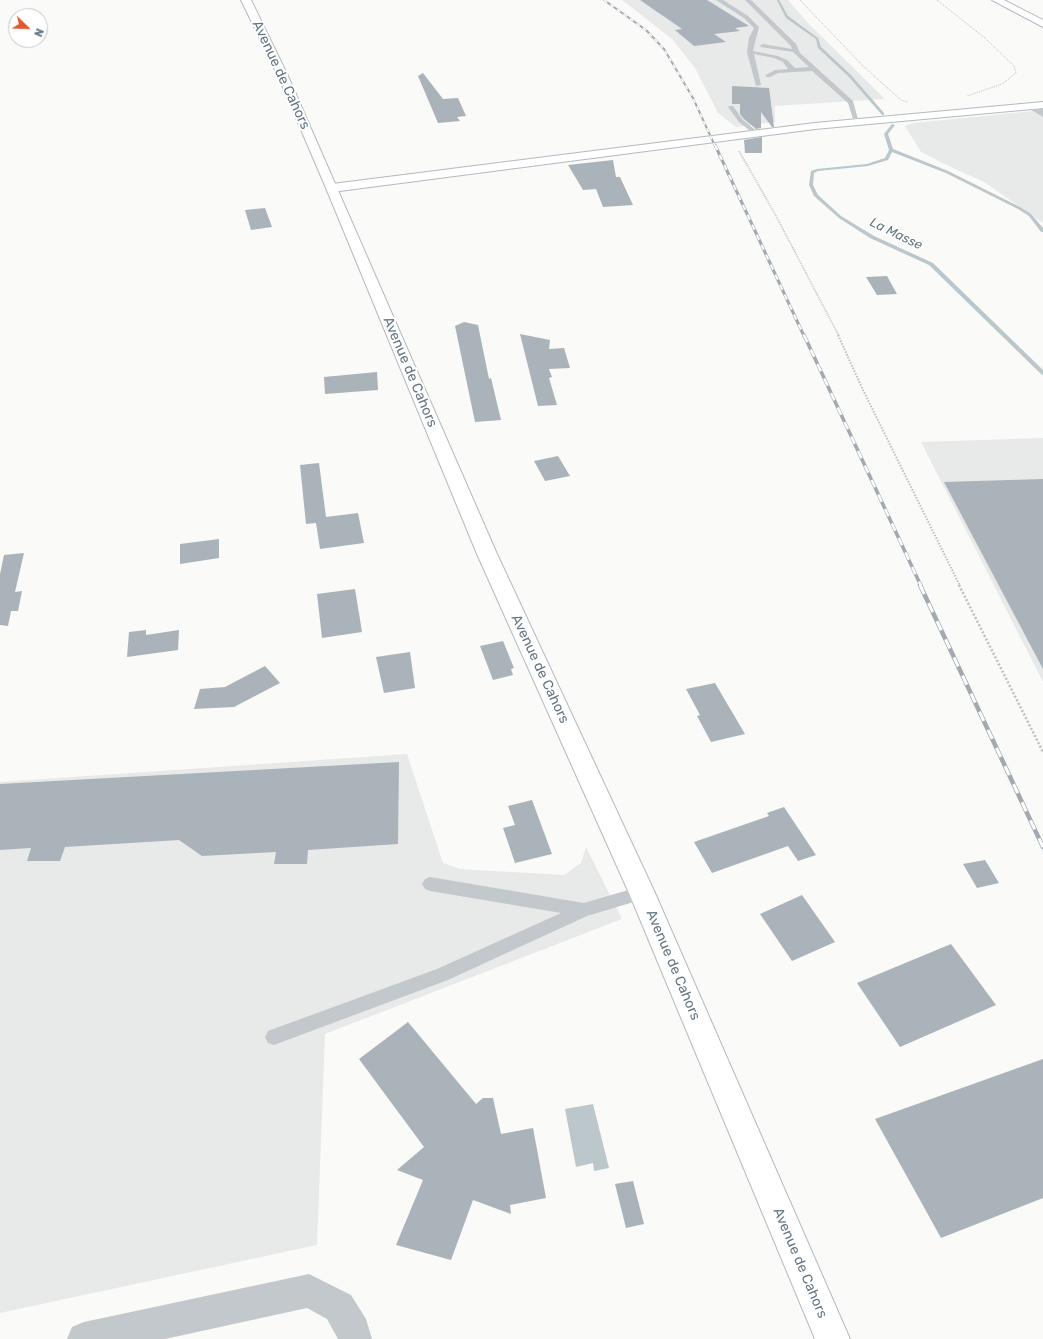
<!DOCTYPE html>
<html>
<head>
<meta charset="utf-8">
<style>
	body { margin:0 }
	#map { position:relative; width:1043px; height:1339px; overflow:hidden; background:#fafaf8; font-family:Rubik,sans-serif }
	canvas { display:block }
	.north { position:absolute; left:8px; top:8px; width:40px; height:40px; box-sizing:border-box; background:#fff; border:1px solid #c1c8cd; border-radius:50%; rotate:113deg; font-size:11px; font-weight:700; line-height:16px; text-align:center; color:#657683 }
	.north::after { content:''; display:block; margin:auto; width:14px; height:18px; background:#e4572e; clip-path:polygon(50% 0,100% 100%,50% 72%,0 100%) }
</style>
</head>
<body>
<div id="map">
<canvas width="1043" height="1339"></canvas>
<div class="north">N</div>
</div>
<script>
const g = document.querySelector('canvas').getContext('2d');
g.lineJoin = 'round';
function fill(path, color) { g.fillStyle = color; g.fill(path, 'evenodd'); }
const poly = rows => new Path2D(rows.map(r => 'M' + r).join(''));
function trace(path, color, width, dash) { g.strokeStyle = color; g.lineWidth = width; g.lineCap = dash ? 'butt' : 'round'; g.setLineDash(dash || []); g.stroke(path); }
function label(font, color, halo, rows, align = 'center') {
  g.font = font + ' Rubik,sans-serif'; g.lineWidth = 4; g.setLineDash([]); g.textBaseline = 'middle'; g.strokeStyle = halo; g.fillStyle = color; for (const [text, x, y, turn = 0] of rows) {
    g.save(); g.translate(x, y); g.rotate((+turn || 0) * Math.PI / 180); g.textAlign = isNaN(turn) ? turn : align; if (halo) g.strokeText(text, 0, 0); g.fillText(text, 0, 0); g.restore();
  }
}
fill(poly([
	[622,0,788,0,808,23,885,99,775,106,775,122,736,127,718,113,695,68,672,39],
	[1043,110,1043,223,984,182,957,170,921,152,905,126,913,123],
	[1043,438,1043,682,921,442],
	[407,754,443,863,460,869,564,875,581,863,586,847,622,919,325,1034,317,1245,0,1313,0,782]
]), '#e8e9e9');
fill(poly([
	[593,1104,609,1168,594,1171,593,1163,576,1167,565,1109]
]), '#bbc7cb');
fill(poly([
	[777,0,779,0,788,16,818,38,821,47,851,75,884,113,884,115,882,115,849,77,818,48,816,39,786,18,777,0],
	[892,124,895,125,888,134,893,149,948,171,1020,207,1031,214,1043,228,1043,232,1041,232,1029,216,1018,209,946,173,892,152,888,160,868,166,818,171,814,173,813,185,818,195,841,216,874,236,933,263,1043,370,1043,375,1041,374,929,265,870,238,839,218,814,196,809,185,811,171,817,169,867,164,885,158,889,150,884,134,892,124]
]), '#bbc7cb');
fill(poly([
	[640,0,707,0,749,26,735,28,740,31,714,34,726,42,694,46,675,30,682,29],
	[423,73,443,99,458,98,466,116,457,117,460,121,438,123,418,76],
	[732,86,769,88,774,127,772,127,761,112,761,128,756,129,744,119,740,114,740,104,732,104],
	[762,137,762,153,745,153,744,140],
	[613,160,616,177,620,177,633,205,603,207,596,189,583,190,568,165],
	[265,208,272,227,251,230,245,210],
	[887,276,897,294,877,295,866,277],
	[464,322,478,325,489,379,491,378,501,420,475,422,455,326],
	[520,334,550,340,549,349,564,348,570,368,549,369,552,377,549,378,557,405,538,406],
	[377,372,378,390,325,394,324,377],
	[558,456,570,476,545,481,534,461],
	[319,463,326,517,358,513,364,543,320,549,316,523,306,524,300,465],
	[1043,479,1043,669,944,482],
	[219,539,219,558,180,564,180,544],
	[24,553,15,592,22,591,18,611,11,611,8,626,0,625,0,574,4,555],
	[355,589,362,632,322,638,317,594],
	[146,630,146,635,179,630,178,650,127,657,129,632],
	[503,641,514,668,511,669,513,675,493,680,480,646],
	[410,652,415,688,384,693,376,657],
	[265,666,280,683,234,707,194,709,200,689,225,687],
	[715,683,745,734,711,742,697,716,700,715,686,689],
	[399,762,398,844,308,850,307,864,274,864,276,852,202,856,179,840,65,847,60,861,27,861,31,848,0,850,0,784],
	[532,800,552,854,515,863,503,828,515,825,508,806],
	[784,807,816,855,798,861,788,846,712,873,694,842,769,816,767,813],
	[985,860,999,883,977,888,963,864],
	[802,895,835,942,792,961,760,914],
	[951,944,996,1005,900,1047,857,983],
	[408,1022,476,1104,483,1098,493,1098,501,1134,533,1128,546,1198,510,1205,511,1214,473,1200,451,1260,396,1245,423,1180,397,1170,424,1147,359,1059],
	[1043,1059,1043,1198,941,1238,875,1119],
	[633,1181,644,1224,626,1228,615,1184]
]), '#aab3b9');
const secondary = poly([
	[992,0,1004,0,1043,20,1043,27,992,0],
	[1043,102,1043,108,815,129,332,192,326,188,332,184,815,123,1043,102]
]);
const primary = poly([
	[241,0,251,0,288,76,497,554,655,893,850,1339,815,1339,629,893,477,554,326,188,278,76,241,0]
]);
trace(secondary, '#b3babf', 2);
trace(primary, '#b5babe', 2);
trace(poly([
	[800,0,862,65,901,100,908,102],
	[937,0,985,38,1014,66,1016,73,1002,84,967,96]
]), '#bbbfc2', 1, [1, 1]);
trace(poly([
	[739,151,775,214,839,336]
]), '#bbbfc2', 1.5, [1, 1]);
trace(poly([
	[838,335,863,390,960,586]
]), '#bbbfc2', 2, [1.5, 1.5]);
trace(poly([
	[959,585,1043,752]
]), '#bbbfc2', 2.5, [2, 2]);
fill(poly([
	[716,0,723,0,748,16,759,27,753,51,778,56,787,60,795,68,809,67,793,52,761,47,760,46,763,44,792,49,791,46,745,0,751,0,796,44,800,53,853,101,859,123,854,122,848,103,812,71,778,73,770,77,766,77,766,75,775,70,788,69,783,62,774,58,754,54,761,85,756,86,747,52,749,38,754,28,744,18,716,0],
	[729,106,733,106,743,120,758,132,758,134,754,134,739,122,728,107,729,106],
	[430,877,584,903,642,886,647,888,650,893,647,898,587,916,448,980,274,1045,268,1043,265,1037,268,1031,437,969,561,913,430,891,425,889,422,884,425,879,430,877]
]), '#c3c8cc');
fill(poly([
	[1032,103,1043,109,1043,117,1028,108,1026,106,1032,103],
	[309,1274,351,1295,366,1319,372,1339,338,1339,327,1319,307,1308,165,1339,67,1339,72,1327,84,1322,309,1274]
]), '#c3c8cc');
fill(secondary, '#fff');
fill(primary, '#fff');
const railFar3 = poly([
	[604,0,646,30,664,49,693,98,715,146]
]);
const railFar2 = poly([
	[715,145,804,336]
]);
const railFar1 = poly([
	[804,335,921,586]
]);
const rail = poly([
	[920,585,1043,847]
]);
trace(railFar3, '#a2aab0', 2);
trace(railFar2, '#a2aab0', 3);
trace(railFar1, '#a2aab0', 3.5);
trace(rail, '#a2aab0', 4.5);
trace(railFar3, '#fff', 1.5, [4]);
trace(railFar2, '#fff', 2, [5.5]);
trace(railFar1, '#fff', 2.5, [8]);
trace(rail, '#fff', 3, [10]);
label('italic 13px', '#60757c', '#fff', [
	["La Masse",896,234,26]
]);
label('14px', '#657683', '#fff', [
	["Avenue de Cahors",281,75,65],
	["Avenue de Cahors",410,372,67],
	["Avenue de Cahors",540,669,65],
	["Avenue de Cahors",673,965,67],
	["Avenue de Cahors",800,1263,67]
]);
</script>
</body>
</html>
